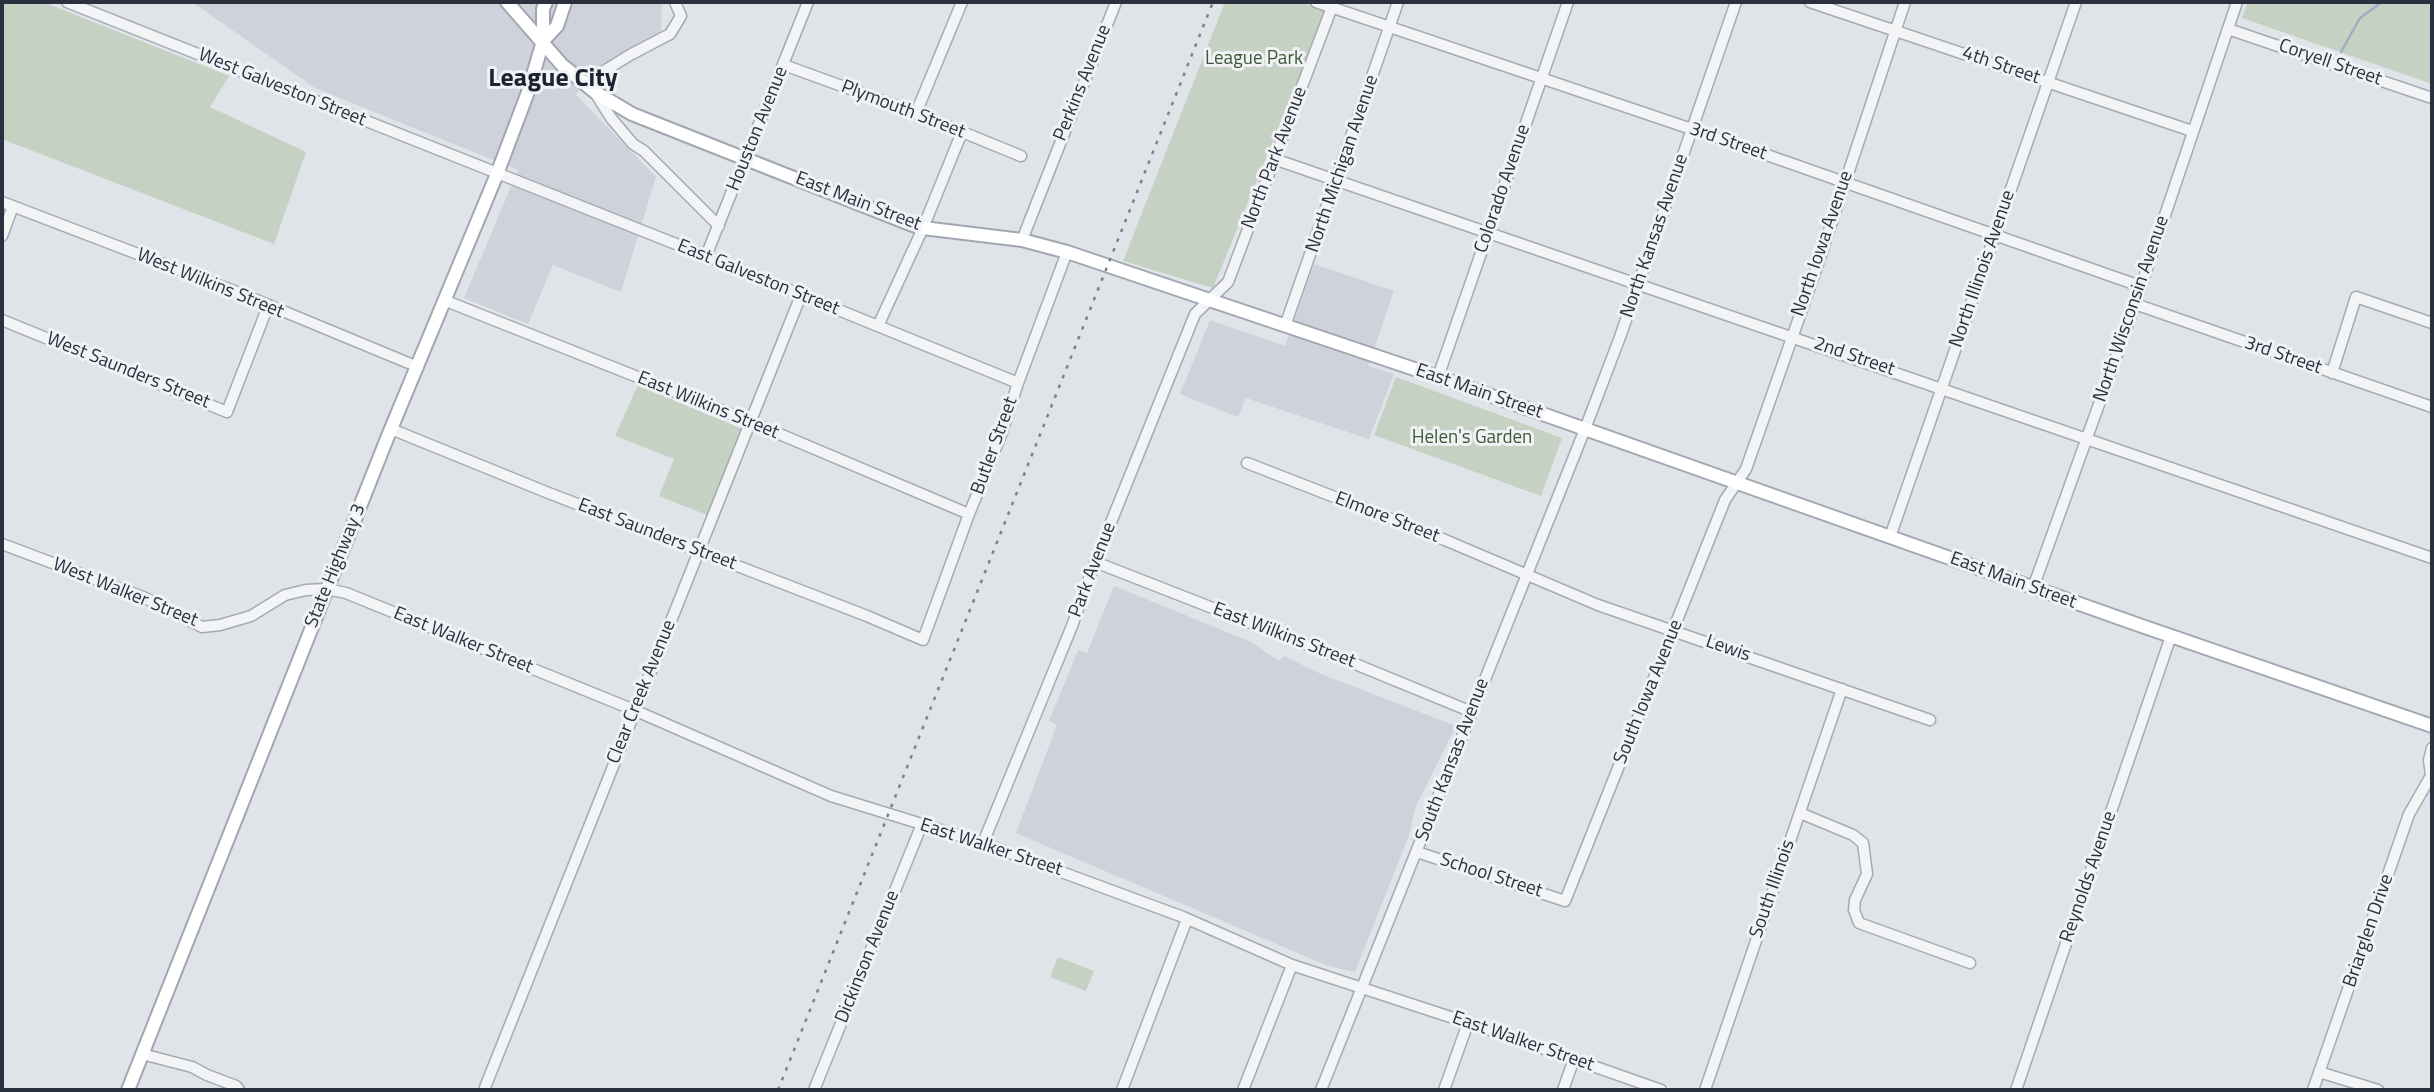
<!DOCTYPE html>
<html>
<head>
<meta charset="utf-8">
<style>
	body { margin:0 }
	#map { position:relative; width:2434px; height:1092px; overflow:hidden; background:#e0e3e8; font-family:"Titillium Web",sans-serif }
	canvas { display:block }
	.frame { position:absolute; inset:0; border:4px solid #2a303e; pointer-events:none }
</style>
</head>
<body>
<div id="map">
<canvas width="2434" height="1092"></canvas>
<div class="frame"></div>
</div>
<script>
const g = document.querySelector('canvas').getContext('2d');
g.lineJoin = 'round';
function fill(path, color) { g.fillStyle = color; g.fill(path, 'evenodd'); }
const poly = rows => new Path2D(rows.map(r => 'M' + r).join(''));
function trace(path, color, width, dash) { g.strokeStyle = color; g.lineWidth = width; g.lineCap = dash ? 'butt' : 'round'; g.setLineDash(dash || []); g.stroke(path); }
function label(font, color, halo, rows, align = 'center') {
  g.font = font + ' "Titillium Web",sans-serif'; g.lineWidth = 6; g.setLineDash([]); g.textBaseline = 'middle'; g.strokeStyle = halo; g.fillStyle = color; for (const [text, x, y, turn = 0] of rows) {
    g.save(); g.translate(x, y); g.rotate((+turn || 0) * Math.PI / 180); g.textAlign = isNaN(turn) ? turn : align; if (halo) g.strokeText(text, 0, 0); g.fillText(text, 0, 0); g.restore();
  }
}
fill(poly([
	[192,2,662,2,661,33,594,71,576,95,656,177,621,292,553,265,528,324,464,298,518,170,315,88],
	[1314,264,1394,291,1368,366,1394,374,1369,439,1246,398,1238,417,1180,394,1210,320,1285,346],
	[1114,586,1249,641,1279,661,1284,656,1321,674,1456,726,1415,808,1409,835,1355,972,1328,966,1016,833,1057,725,1049,721,1078,650,1087,653]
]), '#cfd2da');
fill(poly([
	[2,2,43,2,229,76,210,107,306,152,274,244,2,139],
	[1225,2,1301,2,1326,11,1213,288,1123,261],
	[2248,2,2432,2,2432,84,2242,18],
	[1396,377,1562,438,1541,496,1374,435],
	[638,385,742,429,707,515,659,496,674,459,615,436],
	[1058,957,1094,971,1086,991,1050,977]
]), '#c5d1c2');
trace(poly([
	[2341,52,2360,18,2382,2]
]), '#9eafc5', 2.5);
const minor = poly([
	[67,2,706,256,1018,383],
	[1316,2,1727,141,2140,286],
	[1810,2,2192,131],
	[2228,29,2432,98],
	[784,65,916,113,1021,156],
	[583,84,630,55,670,34,681,16,675,2],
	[596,94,611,118,633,144,644,151,719,226],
	[916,113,962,2],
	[1274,159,2432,558],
	[2,202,237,292,418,367],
	[2,236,13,206],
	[1022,240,1116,2],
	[706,256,808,2],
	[446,301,751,422,969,514],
	[2135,304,2432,407],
	[2,320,227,412,268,306],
	[878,326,923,228,962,132],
	[1285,326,1398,2],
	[2332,373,2356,297,2432,323],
	[1438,377,1568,2],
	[391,429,546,492,867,616,923,640,969,514,1001,435,1018,383,1067,252],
	[1247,463,1445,540,1598,605,1930,720],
	[1890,537,2076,2],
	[2,544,143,597,202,627,220,625,251,616,285,595,306,590,327,589,346,593,634,710,831,796,983,843,1183,917,1292,965,1499,1033,1661,1090],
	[1095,562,1343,659,1472,712],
	[2033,588,2135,304,2237,2],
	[2431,775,2429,760,2432,748],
	[1800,813,1853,835,1863,843,1867,874,1855,900,1854,910,1859,923,1970,963],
	[983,843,1072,626,1095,562,1195,314,1228,282,1332,7],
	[1417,852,1565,901,1725,500,1746,469,1820,258,1905,2],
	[142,1054,192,1067,207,1075,236,1086,239,1090],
	[2319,1072,2378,1090],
	[484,1090,801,295],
	[814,1090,922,824],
	[1122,1090,1187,919],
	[1243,1090,1292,965],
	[1321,1090,1585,429,1620,337,1736,2],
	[1444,1090,1468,1023],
	[1563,1090,1574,1059],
	[1705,1090,1842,689],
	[2016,1090,2171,636],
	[2313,1090,2409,814,2432,774]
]);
const major = poly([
	[507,2,562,65,595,92,632,114,910,224,923,228,1022,240,1067,252,1438,377,2139,625,2432,726],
	[543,41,557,26,565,2],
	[128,1090,388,436,497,174,528,92,543,41,543,9,546,2]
]);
trace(minor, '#a6aab2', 13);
trace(major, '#a1a7b2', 16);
trace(minor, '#f3f4f6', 10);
trace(major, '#fff', 12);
trace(poly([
	[778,1090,1213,2]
]), '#7b8290', 2.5, [3.5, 7]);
label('19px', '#3d5839', '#f0f2f5', [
	["League Park",1254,59],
	["Helen's Garden",1472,438]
]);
label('19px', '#2a303e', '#f0f2f5', [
	["Coryell Street",2330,63,19],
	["4th Street",2001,66,19],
	["Perkins Avenue",1083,83,-68],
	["West Galveston Street",282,88,22],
	["Plymouth Street",903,110,21],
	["Houston Avenue",758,129,-68],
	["3rd Street",1728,142,19],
	["North Park Avenue",1275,158,-69],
	["North Michigan Avenue",1343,164,-71],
	["Colorado Avenue",1503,189,-71],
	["East Main Street",858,202,21],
	["North Kansas Avenue",1655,236,-71],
	["North Iowa Avenue",1823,244,-71],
	["North Illinois Avenue",1983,269,-71],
	["East Galveston Street",758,278,22],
	["West Wilkins Street",210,284,22],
	["North Wisconsin Avenue",2132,309,-71],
	["3rd Street",2283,356,19],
	["2nd Street",1854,357,19],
	["West Saunders Street",128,371,22],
	["East Main Street",1479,392,19],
	["East Wilkins Street",708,406,22],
	["Butler Street",995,446,-70],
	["Elmore Street",1387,518,21],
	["East Saunders Street",657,535,21],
	["State Highway 3",336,566,-68],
	["Park Avenue",1093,570,-69],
	["East Main Street",2013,581,20],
	["West Walker Street",125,593,22],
	["East Wilkins Street",1284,636,21],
	["East Walker Street",463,641,22],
	["Lewis",1728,649,19],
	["Clear Creek Avenue",642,692,-68],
	["South Iowa Avenue",1649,692,-68],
	["South Kansas Avenue",1453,760,-69],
	["East Walker Street",991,848,18],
	["School Street",1491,876,18],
	["Reynolds Avenue",2089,877,-71],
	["South Illinois",1773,889,-71],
	["Briarglen Drive",2369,931,-71],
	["Dickinson Avenue",868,957,-68],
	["East Walker Street",1523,1042,19]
]);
label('bold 26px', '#1c222f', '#f0f2f5', [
	["League City",553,80]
]);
</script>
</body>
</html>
